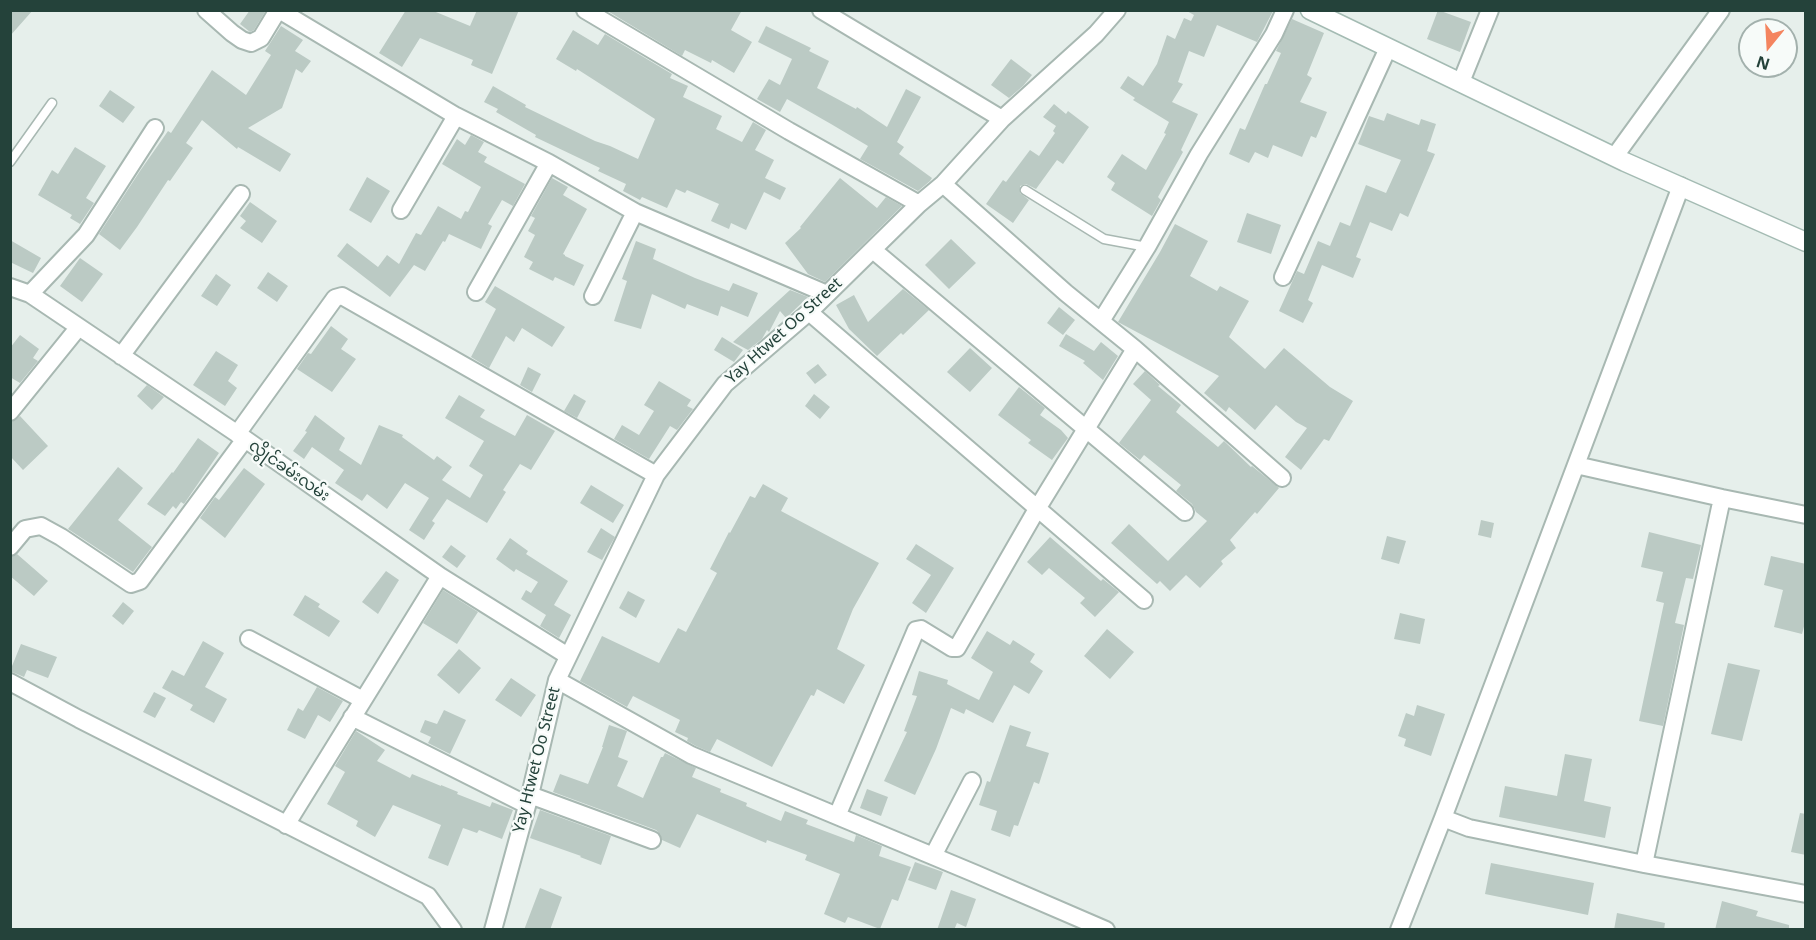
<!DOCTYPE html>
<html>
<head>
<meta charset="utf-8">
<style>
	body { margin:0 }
	#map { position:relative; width:1816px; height:940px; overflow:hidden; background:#e6efeb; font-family:"Noto Sans",sans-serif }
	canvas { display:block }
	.frame { position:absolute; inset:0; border:12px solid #24423a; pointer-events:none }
	.north { position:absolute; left:1738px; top:18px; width:60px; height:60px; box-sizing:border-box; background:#f7fbf9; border:2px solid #a3b1ad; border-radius:50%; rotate:198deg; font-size:16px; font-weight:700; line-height:24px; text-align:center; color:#24423a }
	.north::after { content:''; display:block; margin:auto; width:21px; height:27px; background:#f4845f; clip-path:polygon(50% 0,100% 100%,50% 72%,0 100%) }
</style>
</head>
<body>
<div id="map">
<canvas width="1816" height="940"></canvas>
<div class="frame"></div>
<div class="north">N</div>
</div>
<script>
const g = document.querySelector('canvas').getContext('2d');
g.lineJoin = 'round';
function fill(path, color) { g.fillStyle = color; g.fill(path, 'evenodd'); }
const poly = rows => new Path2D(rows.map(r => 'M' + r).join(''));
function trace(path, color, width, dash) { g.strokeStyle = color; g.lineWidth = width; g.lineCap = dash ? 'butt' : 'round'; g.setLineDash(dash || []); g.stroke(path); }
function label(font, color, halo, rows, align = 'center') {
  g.font = font + ' "Noto Sans","Noto Sans Myanmar",sans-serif'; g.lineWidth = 4.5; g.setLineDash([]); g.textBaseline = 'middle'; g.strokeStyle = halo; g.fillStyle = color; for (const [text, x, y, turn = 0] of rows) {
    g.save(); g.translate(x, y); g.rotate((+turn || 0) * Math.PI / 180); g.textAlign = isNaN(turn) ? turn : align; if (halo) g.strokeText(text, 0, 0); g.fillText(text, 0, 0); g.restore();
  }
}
fill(poly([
	[10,10,33,10,10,36],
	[250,10,265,12,254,30,250,32,240,24],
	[406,10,431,10,470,26,477,10,519,10,492,74,471,65,473,60,420,38,402,67,379,53],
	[606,10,742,10,731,30,752,42,734,73,712,60,711,63,685,50,682,56],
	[1185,10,1273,11,1257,42,1217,25,1204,57,1189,51,1178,82,1183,84,1172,102,1198,114,1181,150,1183,152,1158,197,1161,200,1152,216,1111,190,1115,183,1107,177,1122,154,1146,170,1166,134,1164,133,1169,122,1133,100,1135,98,1120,88,1128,76,1143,86,1157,64,1167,35,1175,39,1184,18,1191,21,1194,15],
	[1438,10,1471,22,1460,52,1427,39],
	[1292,19,1324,33,1307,75,1312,78,1300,102,1327,112,1316,138,1311,136,1302,157,1273,145,1268,158,1255,152,1249,163,1229,154,1240,128,1245,130,1265,84,1267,84,1281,53,1276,51],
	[281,26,303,40,295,51,311,61,302,73,296,69,282,108,248,128,291,154,280,172,238,147,237,149,202,120,186,143,193,148,170,181,168,180,137,227,120,250,99,234,140,171,168,131,171,133,212,70,246,95,271,55,265,51],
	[766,26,811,48,809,51,829,61,817,88,856,109,857,107,887,127,906,89,921,97,897,142,904,147,899,154,932,178,930,181,918,191,860,159,868,146,831,124,787,99,780,112,757,99,769,79,780,85,792,59,758,42],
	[573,30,598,45,605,34,672,74,670,78,688,86,683,97,722,116,716,129,742,142,753,122,766,130,755,150,774,160,765,178,786,188,780,200,764,192,746,230,731,223,729,229,711,221,719,204,687,190,685,193,676,189,667,208,642,197,640,200,623,191,626,184,598,171,600,168,535,137,536,135,496,112,498,109,484,102,493,86,526,105,525,107,595,141,610,146,638,159,655,119,577,69,576,71,556,59],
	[1011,59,1032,75,1023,86,1009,98,991,85],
	[110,90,135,107,123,123,99,106],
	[1054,104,1066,114,1068,111,1089,127,1063,164,1057,160,1036,189,1026,184,1020,186,1020,193,1029,200,1013,223,986,204,1003,180,1006,182,1030,150,1039,156,1055,133,1053,131,1056,126,1043,117],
	[1387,113,1419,125,1421,119,1436,124,1427,151,1435,154,1408,217,1400,213,1392,231,1370,222,1356,257,1361,259,1353,278,1322,265,1308,300,1313,303,1303,323,1279,311,1297,271,1304,274,1318,241,1330,246,1340,222,1350,226,1366,185,1386,193,1401,160,1358,144,1369,116,1384,121],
	[471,135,484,142,478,152,487,157,484,162,525,184,513,206,502,200,488,224,492,226,481,249,449,234,445,242,443,241,425,271,414,265,390,297,337,256,347,243,378,267,387,255,399,264,416,233,421,235,438,206,461,219,465,211,468,212,481,187,442,164,457,139,465,145],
	[75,147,106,166,86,198,94,203,80,224,70,218,72,215,38,195,52,170,58,174],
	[367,177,390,191,371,223,349,210],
	[552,178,568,187,563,195,587,209,563,254,565,255,565,256,584,265,574,286,555,277,553,281,529,269,533,262,524,257,535,235,528,231,535,218,531,216],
	[840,178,877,208,886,197,902,206,825,282,808,274,785,243,801,228,800,227],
	[250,202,277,221,262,243,240,228,246,221,240,216],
	[1247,213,1281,225,1271,254,1237,242],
	[1175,224,1208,241,1190,276,1217,291,1220,286,1249,301,1229,337,1265,369,1284,348,1330,387,1353,401,1329,441,1324,439,1301,470,1285,457,1307,428,1296,422,1276,405,1255,430,1229,407,1226,412,1204,393,1219,376,1118,322,1160,252],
	[951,239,976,263,949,289,925,265],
	[10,240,41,258,33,273,10,262],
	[636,241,656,249,653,259,695,278,729,291,733,283,758,293,748,317,721,306,718,316,687,304,685,309,652,294,641,329,614,321,627,281,622,279],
	[80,258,103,274,82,302,60,286],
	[268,272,288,286,277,302,257,288],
	[216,274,231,285,217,306,201,296],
	[495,286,565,327,552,347,522,328,514,342,506,336,489,368,471,357,496,309,485,302],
	[903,289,929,310,903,335,901,333,877,356,849,329,836,305,854,295,868,322],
	[790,290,808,297,786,318,780,311,769,332,767,330,762,339,748,350,733,342],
	[1059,307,1075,320,1063,335,1047,323],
	[331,326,348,339,341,349,356,359,332,392,297,369,308,353,311,354],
	[1066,334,1094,351,1101,342,1118,356,1103,380,1083,363,1085,361,1059,346],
	[20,335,39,349,33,358,38,361,20,383,10,377,10,348],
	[722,337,743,350,734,362,714,350],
	[970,348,992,368,970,392,947,372],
	[216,351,238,365,228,381,237,388,225,406,193,385],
	[818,364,827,375,815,384,806,373],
	[528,367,541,374,532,392,520,385],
	[1145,371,1160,385,1158,386,1181,405,1176,412,1218,447,1224,441,1251,467,1252,466,1279,488,1257,514,1255,512,1230,540,1236,548,1221,561,1223,564,1200,588,1186,575,1170,591,1160,581,1157,584,1111,543,1129,524,1168,561,1207,521,1196,512,1192,504,1176,491,1181,485,1144,455,1140,460,1119,443,1151,400,1133,384],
	[659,381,691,400,687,406,693,409,677,430,670,426,649,459,614,439,622,425,639,435,654,411,644,405],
	[147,385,164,397,152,410,137,396],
	[1019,387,1045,408,1040,415,1061,430,1068,438,1052,460,1028,443,1031,440,998,415],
	[574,394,586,401,577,418,564,411],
	[814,394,830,407,820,419,805,406],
	[459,395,485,410,480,417,515,436,527,415,555,431,531,470,520,464,503,490,506,492,487,523,447,499,432,521,435,523,424,540,409,530,429,498,405,483,387,509,367,494,362,501,335,483,344,470,312,447,304,459,293,451,307,432,305,431,315,415,345,438,339,450,361,465,379,425,403,435,402,437,434,460,437,456,452,467,442,480,470,498,483,475,469,466,484,441,445,418],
	[20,416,48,446,23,470,10,456,10,423],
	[198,438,219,453,184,504,181,502,176,509,173,506,165,516,147,504,172,472,173,473],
	[118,467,143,488,118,520,152,547,133,572,68,529],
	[244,468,265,484,225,538,200,518,215,497,219,500],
	[763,484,788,498,781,511,879,563,853,609,837,649,865,665,844,704,817,689,814,696,811,695,772,767,717,739,710,752,696,746,687,741,688,738,675,732,680,720,633,696,627,707,580,681,602,636,659,663,678,628,686,632,717,573,710,569,729,532,730,533,750,496,755,498],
	[591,485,624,505,613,523,580,503],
	[1481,520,1494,523,1491,538,1478,535],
	[601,528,615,537,602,560,587,552],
	[1649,532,1701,545,1693,579,1686,578,1675,623,1684,625,1663,726,1639,721,1664,603,1656,601,1663,572,1641,567],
	[1387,536,1406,541,1399,564,1381,559],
	[1050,537,1101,581,1103,579,1119,592,1095,617,1080,603,1085,598,1049,568,1042,575,1027,562],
	[510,538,528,551,526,554,568,581,554,605,571,615,559,638,540,626,546,615,521,599,526,590,531,593,538,582,516,569,514,572,496,559],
	[916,544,954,568,926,613,912,603,931,575,906,559],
	[451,545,466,556,457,568,442,557],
	[17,554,48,581,34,596,10,576,10,557],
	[1771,556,1806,564,1806,619,1802,634,1774,627,1783,590,1764,585],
	[386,571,399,580,378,614,362,602],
	[443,590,478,612,457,644,423,623],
	[628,591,645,600,636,618,619,608],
	[305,595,320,604,318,607,340,621,329,637,293,615],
	[123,602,134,611,123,625,112,616],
	[1400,613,1425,619,1420,644,1394,639],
	[1107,629,1134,652,1110,679,1084,656],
	[987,631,1010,645,1013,640,1035,654,1030,662,1043,671,1029,694,1014,685,993,723,966,709,964,714,951,708,936,749,915,795,884,781,907,732,904,731,917,696,912,695,919,671,948,680,947,684,979,700,993,672,971,658],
	[203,641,224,653,205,687,227,699,214,723,190,710,193,705,162,688,172,670,184,676],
	[21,644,57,657,48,678,27,670,24,677,10,671],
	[459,649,481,668,459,694,437,675],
	[1728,663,1760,670,1742,741,1711,734],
	[511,678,536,695,521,717,495,700],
	[317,687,343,701,330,722,318,715,305,739,287,730,298,708,303,711],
	[154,692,166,698,155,718,143,712],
	[1417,705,1445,714,1431,756,1404,746,1406,739,1398,736,1406,713,1414,716],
	[444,710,466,720,450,754,428,743,431,737,420,732,425,720,437,724],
	[609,725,627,731,618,757,628,761,617,786,643,798,661,757,663,757,665,753,696,768,692,777,721,789,720,792,747,803,746,806,781,821,785,811,808,820,806,824,854,842,856,835,882,846,879,856,911,867,898,901,892,899,880,929,848,917,845,923,824,914,840,874,805,860,807,855,767,840,766,843,697,814,680,848,662,840,660,834,656,830,553,792,560,774,588,784,603,747,602,747],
	[1010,725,1031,732,1026,746,1049,753,1039,784,1034,782,1018,826,1014,825,1010,837,991,830,997,811,979,805,987,781,990,782],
	[356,731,385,750,377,761,410,778,412,774,441,786,441,785,458,792,457,794,490,807,492,802,513,810,502,839,479,830,477,833,463,828,448,866,428,858,441,825,393,805,375,837,356,826,358,821,327,804,345,772,335,766],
	[1565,754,1592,759,1584,801,1611,807,1605,838,1499,817,1505,786,1557,796],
	[867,789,888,797,881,816,860,808],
	[540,810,611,836,601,865,580,857,581,856,530,838],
	[1800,813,1806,814,1806,855,1791,852],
	[915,862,943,872,936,890,908,880],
	[1491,863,1594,883,1588,915,1485,894],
	[540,888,562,897,550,930,524,930],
	[951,890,976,899,966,927,957,923,954,930,937,930],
	[1722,901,1758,911,1756,916,1789,925,1789,930,1715,930],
	[1617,913,1665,923,1664,930,1614,930]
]), '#bbcac4');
const lane = poly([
	[10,162,52,103],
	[1025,190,1104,239,1147,247]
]);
const street = poly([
	[206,10,232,33,242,40,251,43,261,38,278,10],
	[279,10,456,116,549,163,635,212,827,294],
	[585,10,789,131,919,204],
	[821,10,1002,119],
	[1461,82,1490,10],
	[1615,156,1721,10],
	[943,184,1066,293,1135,349,1282,478],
	[401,210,456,116],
	[873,250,1185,512],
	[1283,277,1388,48],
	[10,287,30,294,245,439,440,576,568,656],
	[476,292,549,163],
	[30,294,86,235,155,128],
	[593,296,635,212],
	[809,312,1144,600],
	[1101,321,1147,247,1199,154,1274,34,1285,10],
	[121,356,241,194],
	[10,412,78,328],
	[237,434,335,298,342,296,656,475],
	[1576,465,1722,498,1806,515],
	[10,547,25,529,41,526,61,537,131,584,140,581,245,439],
	[249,639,363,700],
	[557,680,691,755,976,874,1106,930],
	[10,682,79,719,428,896,453,930],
	[352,717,527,805],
	[530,795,652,840],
	[837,816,916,630,921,629,952,648,957,648,1037,509,1135,349],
	[1443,818,1469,828,1644,864,1806,894],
	[286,825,440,576],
	[933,856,972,781],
	[1644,864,1722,498],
	[493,930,530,795,557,680,656,475,725,384,809,312,919,204,943,184,1002,119,1096,34,1117,10],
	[1399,930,1443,818,1681,186]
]);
const secondary = poly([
	[1310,10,1625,162,1806,242]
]);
trace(lane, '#a8b8b2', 11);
trace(street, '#a8b8b2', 20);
trace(secondary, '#a4bbb3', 21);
trace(lane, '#fff', 8);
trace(street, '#fff', 16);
trace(secondary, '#fff', 18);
label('16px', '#24423a', '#f7fbf9', [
	["Yay Htwet Oo Street",784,331,-42],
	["လွိုင်ခမ်းလမ်း",289,471,35],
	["Yay Htwet Oo Street",537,760,-76]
]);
</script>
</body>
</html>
